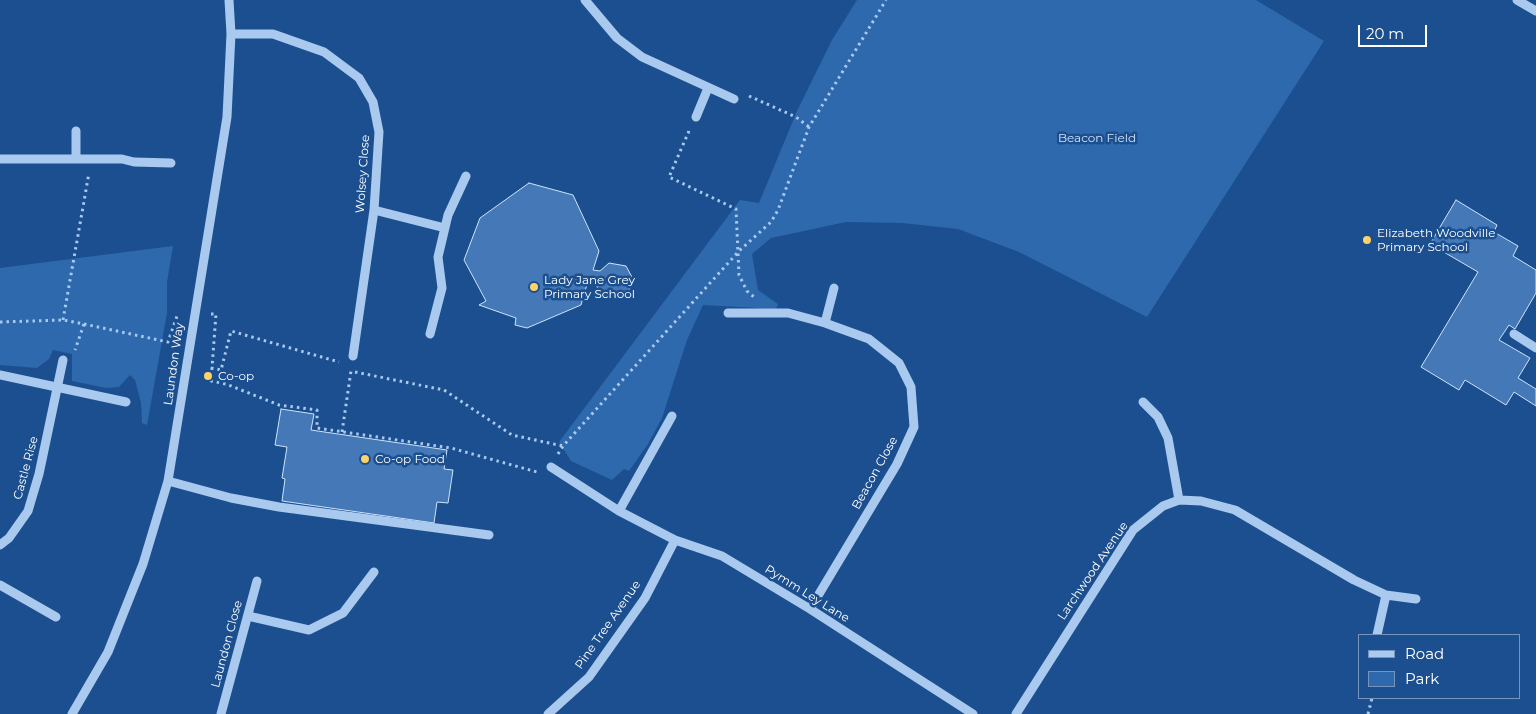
<!DOCTYPE html>
<html>
<head>
<meta charset="utf-8">
<style>
	body { margin:0 }
	#map { position:relative; width:1536px; height:714px; overflow:hidden; background:#1b4f8f; font-family:Montserrat,sans-serif }
	canvas { display:block }
	.legend { position:absolute; left:1358px; top:634px; width:162px; height:65px; box-sizing:border-box; background:#1b4f8f; border:1px solid #7695bc; margin:0; padding:6px 9px; list-style:none; font-size:15px; color:#fff }
	.legend li { display:flex; align-items:center; gap:10px; height:25px }
	.legend b { width:25px; border:1px solid #7695bc }
	.scale { position:absolute; left:1358px; top:25px; width:69px; height:22px; box-sizing:border-box; border:2px solid #fff; border-top:0; padding-left:6px; font-size:15px; line-height:18px; white-space:nowrap; color:#fff; -webkit-text-stroke:4px #1b4f8f; paint-order:stroke }
</style>
</head>
<body>
<div id="map">
<canvas width="1536" height="714"></canvas>
<ul class="legend">
<li><b style="height:6px;background:#a9c9ee"></b>Road</li>
<li><b style="height:14px;background:#2e69ad"></b>Park</li>
</ul>
<div class="scale">20 m</div>
</div>
<script>
const g = document.querySelector('canvas').getContext('2d');
g.lineJoin = 'round';
function fill(path, color) { g.fillStyle = color; g.fill(path, 'evenodd'); }
const poly = rows => new Path2D(rows.map(r => 'M' + r).join(''));
function trace(path, color, width, dash) { g.strokeStyle = color; g.lineWidth = width; g.lineCap = dash ? 'butt' : 'round'; g.setLineDash(dash || []); g.stroke(path); }
function label(font, color, halo, rows, align = 'center') {
  g.font = font + ' Montserrat,sans-serif'; g.lineWidth = 5; g.setLineDash([]); g.textBaseline = 'middle'; g.strokeStyle = halo; g.fillStyle = color; for (const [text, x, y, turn = 0] of rows) {
    g.save(); g.translate(x, y); g.rotate((+turn || 0) * Math.PI / 180); g.textAlign = isNaN(turn) ? turn : align; if (halo) g.strokeText(text, 0, 0); g.fillText(text, 0, 0); g.restore();
  }
}
fill(poly([
	[857,0,1256,0,1324,41,1147,317,1019,252,958,229,902,223,846,222,771,238,752,254,758,290,778,304,776,309,703,305,687,340,662,418,648,444,629,471,624,469,612,480,571,461,559,442,740,200,759,203,797,111,832,40],
	[173,246,167,282,167,313,147,425,142,423,141,403,135,380,130,375,119,387,106,388,72,381,72,354,53,350,49,359,37,368,0,365,0,268]
]), '#2e69ad');
const building = poly([
	[529,183,573,195,599,251,593,270,600,271,609,263,626,266,633,279,628,292,617,299,601,296,595,282,588,281,581,305,527,328,515,325,516,318,479,305,486,301,464,260,480,218,529,183],
	[1456,200,1497,225,1494,232,1518,246,1513,256,1536,270,1536,293,1515,329,1509,325,1499,340,1530,358,1518,378,1536,389,1536,406,1514,392,1506,405,1465,380,1459,390,1421,367,1478,272,1430,244,1456,200],
	[281,409,314,414,311,430,447,450,444,469,453,470,448,503,437,502,434,523,282,501,285,479,282,478,287,447,275,445,281,409]
]);
fill(building, '#4478b7');
trace(building, '#cfe3fa', 1);
trace(poly([
	[749,96,796,117,809,127],
	[689,131,669,177,736,209,739,275,747,291,754,297],
	[211,314,216,314,211,381,226,384,279,405,317,410,317,428,451,448,537,472],
	[63,320,89,173],
	[0,322,63,320,84,324,75,350],
	[84,324,168,342,177,316],
	[211,368,221,370,231,331,339,362],
	[355,372,444,390,512,435,563,446],
	[342,432,351,371],
	[558,454,563,446,739,251,771,222,778,210,809,127,886,0],
	[1368,714,1372,698]
]), '#a9c9ee', 3, [2.5, 4]);
trace(poly([
	[585,0,617,38,642,57,734,99],
	[1517,0,1536,11],
	[231,34,273,34,324,52,359,78,373,102,379,132,374,210,353,356],
	[696,117,708,88],
	[0,159,122,159,134,162,171,163],
	[76,159,76,131],
	[374,210,445,228],
	[728,313,788,313,825,323,869,339,899,363,911,387,914,427,897,464,810,609],
	[825,323,834,288],
	[430,334,442,288,438,257,448,215,466,176],
	[1514,334,1536,348],
	[0,375,126,402],
	[1143,402,1158,417,1168,438,1179,500],
	[551,467,619,511,646,525,675,540,722,556,810,609,973,714],
	[168,481,231,498,279,507,489,535],
	[619,511,672,416],
	[0,545,9,538,28,511,39,474,63,360],
	[0,585,56,617],
	[248,616,309,630,343,613,374,572],
	[1377,635,1386,595],
	[72,714,108,652,143,564,168,481,227,117,231,34,229,0],
	[221,714,257,581],
	[548,714,589,677,645,598,675,540],
	[1016,714,1133,530,1163,506,1179,500,1201,501,1235,510,1354,580,1386,595,1416,599]
]), '#a9c9ee', 9);
for (const [x, y, r, color] of [
	[1367,240,5,"#ffd166"],
	[534,287,5,"#ffd166"],
	[208,376,5,"#ffd166"],
	[365,459,5,"#ffd166"]
]) { const dot = new Path2D(); dot.arc(x, y, r, 0, 2 * Math.PI); g.fillStyle = color; g.fill(dot); trace(dot, '#1b4f8f', 2); }
label('12px', '#cfe3fa', '#1b4f8f', [
	["Beacon Field",1097,138]
]);
label('12px', '#fff', '#1b4f8f', [
	["Wolsey Close",363,174,-86],
	["Laundon Way",174,364,-82],
	["Castle Rise",26,468,-75],
	["Beacon Close",875,473,-61],
	["Larchwood Avenue",1093,571,-56],
	["Pymm Ley Lane",807,594,32],
	["Pine Tree Avenue",608,625,-55],
	["Laundon Close",227,644,-75]
]);
label('12px', '#fff', '#1b4f8f', [
	["Elizabeth Woodville",1377,233],
	["Primary School",1377,247],
	["Lady Jane Grey",544,280],
	["Primary School",544,294],
	["Co-op",218,376],
	["Co-op Food",375,459]
], 'left');
</script>
</body>
</html>
